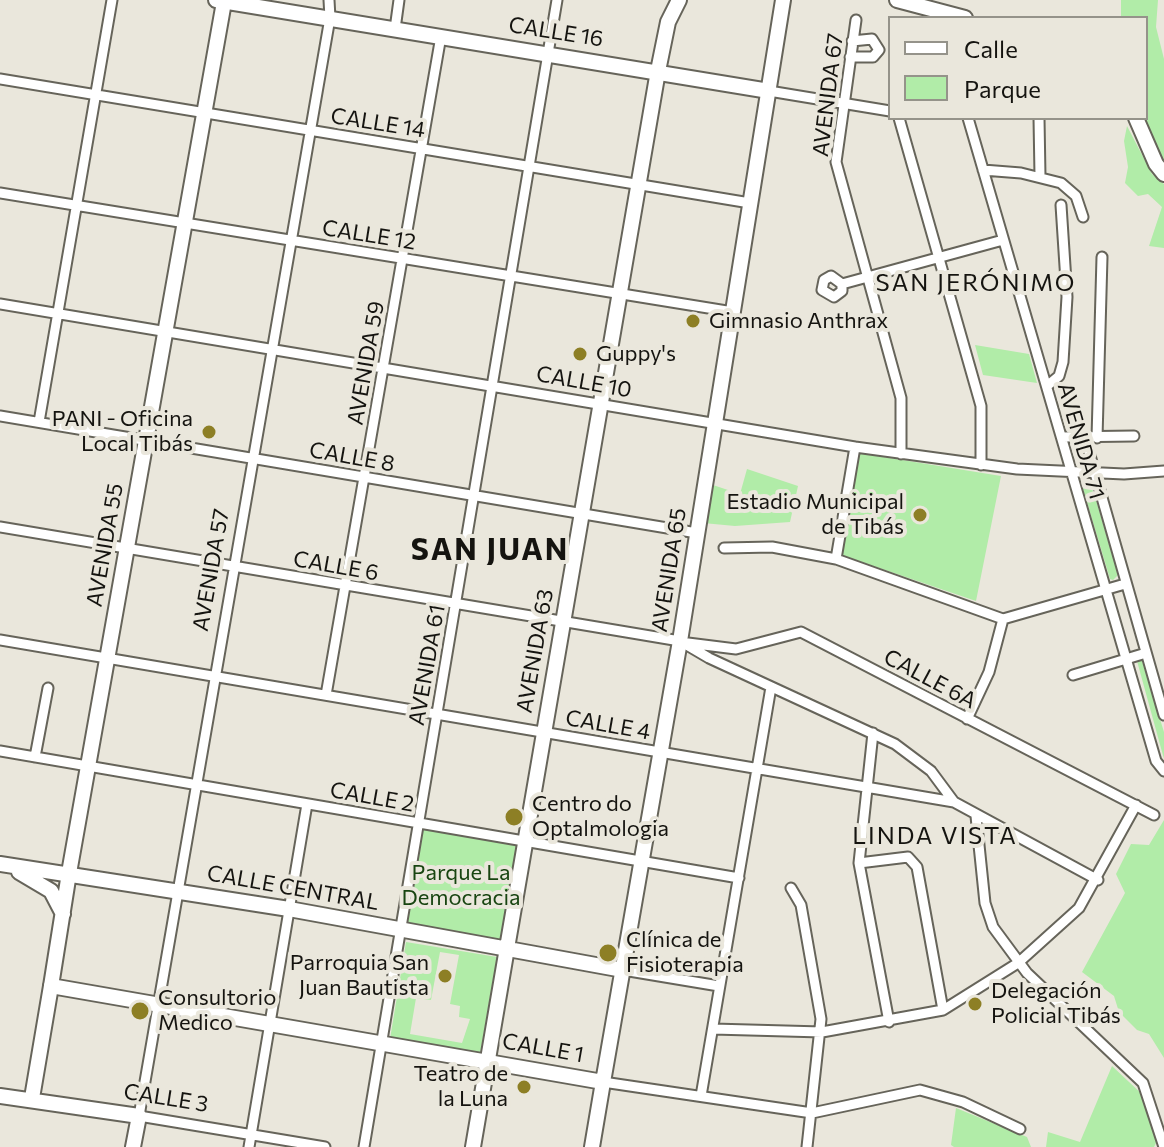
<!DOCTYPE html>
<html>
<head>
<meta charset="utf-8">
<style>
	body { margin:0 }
	#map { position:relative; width:1164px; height:1147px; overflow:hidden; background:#eae7dc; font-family:Commissioner,sans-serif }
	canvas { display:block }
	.legend { position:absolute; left:888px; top:16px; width:260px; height:104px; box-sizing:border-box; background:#eae7dc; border:2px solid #95938a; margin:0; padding:10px 14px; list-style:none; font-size:24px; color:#151410 }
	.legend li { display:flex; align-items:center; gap:16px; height:40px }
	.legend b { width:40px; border:2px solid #95938a }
</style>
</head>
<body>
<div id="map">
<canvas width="1164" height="1147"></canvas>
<ul class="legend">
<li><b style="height:10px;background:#fff"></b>Calle</li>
<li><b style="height:22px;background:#b1eca8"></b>Parque</li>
</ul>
</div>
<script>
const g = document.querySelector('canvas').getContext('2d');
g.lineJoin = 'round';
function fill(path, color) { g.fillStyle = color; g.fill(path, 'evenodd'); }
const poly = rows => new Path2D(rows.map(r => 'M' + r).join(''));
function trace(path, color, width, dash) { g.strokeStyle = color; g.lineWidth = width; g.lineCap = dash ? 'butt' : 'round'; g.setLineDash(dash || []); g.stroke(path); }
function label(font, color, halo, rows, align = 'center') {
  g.font = font + ' Commissioner,sans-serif'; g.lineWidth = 8; g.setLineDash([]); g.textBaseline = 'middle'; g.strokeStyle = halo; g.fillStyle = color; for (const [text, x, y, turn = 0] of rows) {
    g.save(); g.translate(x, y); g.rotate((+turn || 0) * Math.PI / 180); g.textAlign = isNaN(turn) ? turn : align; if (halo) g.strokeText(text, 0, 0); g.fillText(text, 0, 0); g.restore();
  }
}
fill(poly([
	[1121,0,1158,0,1156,27,1164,59,1164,164,1143,118,1146,118,1146,18,1121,18],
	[1127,126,1152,174,1164,184,1164,248,1149,246,1162,207,1148,194,1138,196,1125,183,1128,167,1124,141],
	[975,345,1029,354,1037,383,983,375],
	[859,453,1001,476,976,601,841,555],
	[747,469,798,486,790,522,735,526,703,523,710,484,740,494],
	[1091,483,1118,575,1113,580,1110,579,1083,489,1084,484],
	[1137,661,1142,661,1164,732,1164,759],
	[1164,820,1164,1058,1149,1034,1137,1030,1119,1012,1114,996,1082,972,1125,893,1116,874,1131,844,1149,845],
	[418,827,521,844,503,943,401,925],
	[406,942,497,957,480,1054,390,1039],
	[440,952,459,955,450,1004,460,1006,459,1017,470,1019,462,1043,410,1034,416,998,431,1000],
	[1112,1066,1144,1096,1158,1139,1154,1147,1046,1147,1048,1132,1080,1142],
	[956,1108,1027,1137,1031,1147,954,1147,951,1145]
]), '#b1eca8');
const street = poly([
	[856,20,836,162,901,398,901,454],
	[395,29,399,0],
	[850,57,873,57,879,50,872,39,852,41],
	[0,79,750,203],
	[769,91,890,111],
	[899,118,981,406,981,465],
	[968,118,1156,761,1164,771],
	[1039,118,1040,176],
	[983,170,1021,173,1061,183,1076,196,1083,217],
	[0,193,733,312],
	[842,284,842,291,834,297,822,290,824,280,831,276,842,284,1003,240],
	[0,304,855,447,1017,469,1124,474,1164,471],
	[1047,386,1059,376,1063,362,1067,297,1061,205],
	[0,416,697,533],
	[39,422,112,0],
	[1062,437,1134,436],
	[1085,438,1164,715],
	[1097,438,1102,257],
	[0,527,680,641,709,658,895,744,931,771,954,802],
	[724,548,772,547,836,559,1003,619,1125,584],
	[836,559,855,447],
	[0,640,954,802,1098,880],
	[688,643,736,649,801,632,1154,815],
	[1073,675,1146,653],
	[326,695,441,36],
	[967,719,989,672,1003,619],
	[873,733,859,863,889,1022],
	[0,751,739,878],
	[35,757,48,688],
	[976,816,985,903,993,927,1027,973,1143,1083,1164,1147],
	[859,863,908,857,917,867,943,1010],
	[791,888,801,905,821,1019,807,1147],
	[623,970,719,986],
	[713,1029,822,1032,943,1010,1018,963,1079,908,1136,805],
	[603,1082,812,1113,920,1090,963,1102,1020,1129],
	[701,1096,771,687],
	[249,1147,307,804],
	[325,1147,139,1116,330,18,329,0],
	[364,1147,557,0]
]);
const secondary = poly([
	[216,0,769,91],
	[69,873,224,2],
	[0,1096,139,1116,133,1147],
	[32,1098,51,986],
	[473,1147,507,948],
	[592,1147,603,1082]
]);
const primary = poly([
	[897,0,965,18],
	[1136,118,1156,164,1164,174],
	[0,864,289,909,623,970],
	[19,872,51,891,63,914],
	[69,873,51,986,603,1082,680,641,783,0],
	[507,948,658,71,668,22,679,0]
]);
trace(street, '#66645a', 13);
trace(secondary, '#66645a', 18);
trace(primary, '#66645a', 18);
trace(street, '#fff', 9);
trace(secondary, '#fff', 14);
trace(primary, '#fff', 14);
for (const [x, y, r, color] of [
	[693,321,8,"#8d7f25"],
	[580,354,8,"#8d7f25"],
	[209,432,8,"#8d7f25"],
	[920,515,8,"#8d7f25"],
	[514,817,10,"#8d7f25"],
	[608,953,10,"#8d7f25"],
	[445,976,8,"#8d7f25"],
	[975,1004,8,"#8d7f25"],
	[140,1011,10,"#8d7f25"],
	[524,1087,8,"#8d7f25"]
]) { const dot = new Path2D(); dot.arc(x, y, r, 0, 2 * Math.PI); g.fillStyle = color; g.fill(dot); trace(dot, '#eae7dc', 3); }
label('22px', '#151410', '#eae7dc', [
	["CALLE 16",556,32,9],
	["AVENIDA 67",828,95,-83],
	["CALLE 14",378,123,9],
	["CALLE 12",369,235,9],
	["AVENIDA 59",366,363,-80],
	["CALLE 10",584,382,10],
	["AVENIDA 71",1081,441,74],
	["CALLE 8",352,457,10],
	["AVENIDA 55",105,545,-80],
	["CALLE 6",336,566,10],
	["AVENIDA 57",211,570,-80],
	["AVENIDA 65",669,570,-81],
	["AVENIDA 63",535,651,-80],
	["AVENIDA 61",427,665,-80],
	["CALLE 6A",930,679,28],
	["CALLE 4",608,725,10],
	["CALLE 2",372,797,10],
	["CALLE CENTRAL",293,888,10],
	["CALLE 1",543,1048,10],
	["CALLE 3",166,1098,9]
]);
label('22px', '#151410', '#eae7dc', [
	["Gimnasio Anthrax",709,321],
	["Guppy's",596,354],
	["PANI - Oficina",193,419,"right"],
	["Local Tibás",193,444,"right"],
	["Estadio Municipal",904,502,"right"],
	["de Tibás",904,527,"right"],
	["Centro do",532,804],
	["Optalmologia",532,829],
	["Clínica de",626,940],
	["Fisioterapia",626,965],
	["Parroquia San",429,963,"right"],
	["Juan Bautista",429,988,"right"],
	["Delegación",991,991],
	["Policial Tibás",991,1016],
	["Consultorio",158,998],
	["Medico",158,1023],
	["Teatro de",508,1074,"right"],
	["la Luna",508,1099,"right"]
], 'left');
label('22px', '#184511', '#eae7dc', [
	["Parque La",461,873],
	["Democracia",461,898]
]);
g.letterSpacing = '2px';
label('24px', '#151410', '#eae7dc', [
	["SAN JERÓNIMO",976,283],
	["LINDA VISTA",935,836]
]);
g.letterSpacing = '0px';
g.letterSpacing = '2px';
label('bold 30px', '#151410', '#eae7dc', [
	["SAN JUAN",490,550]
]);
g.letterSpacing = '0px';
</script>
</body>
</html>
